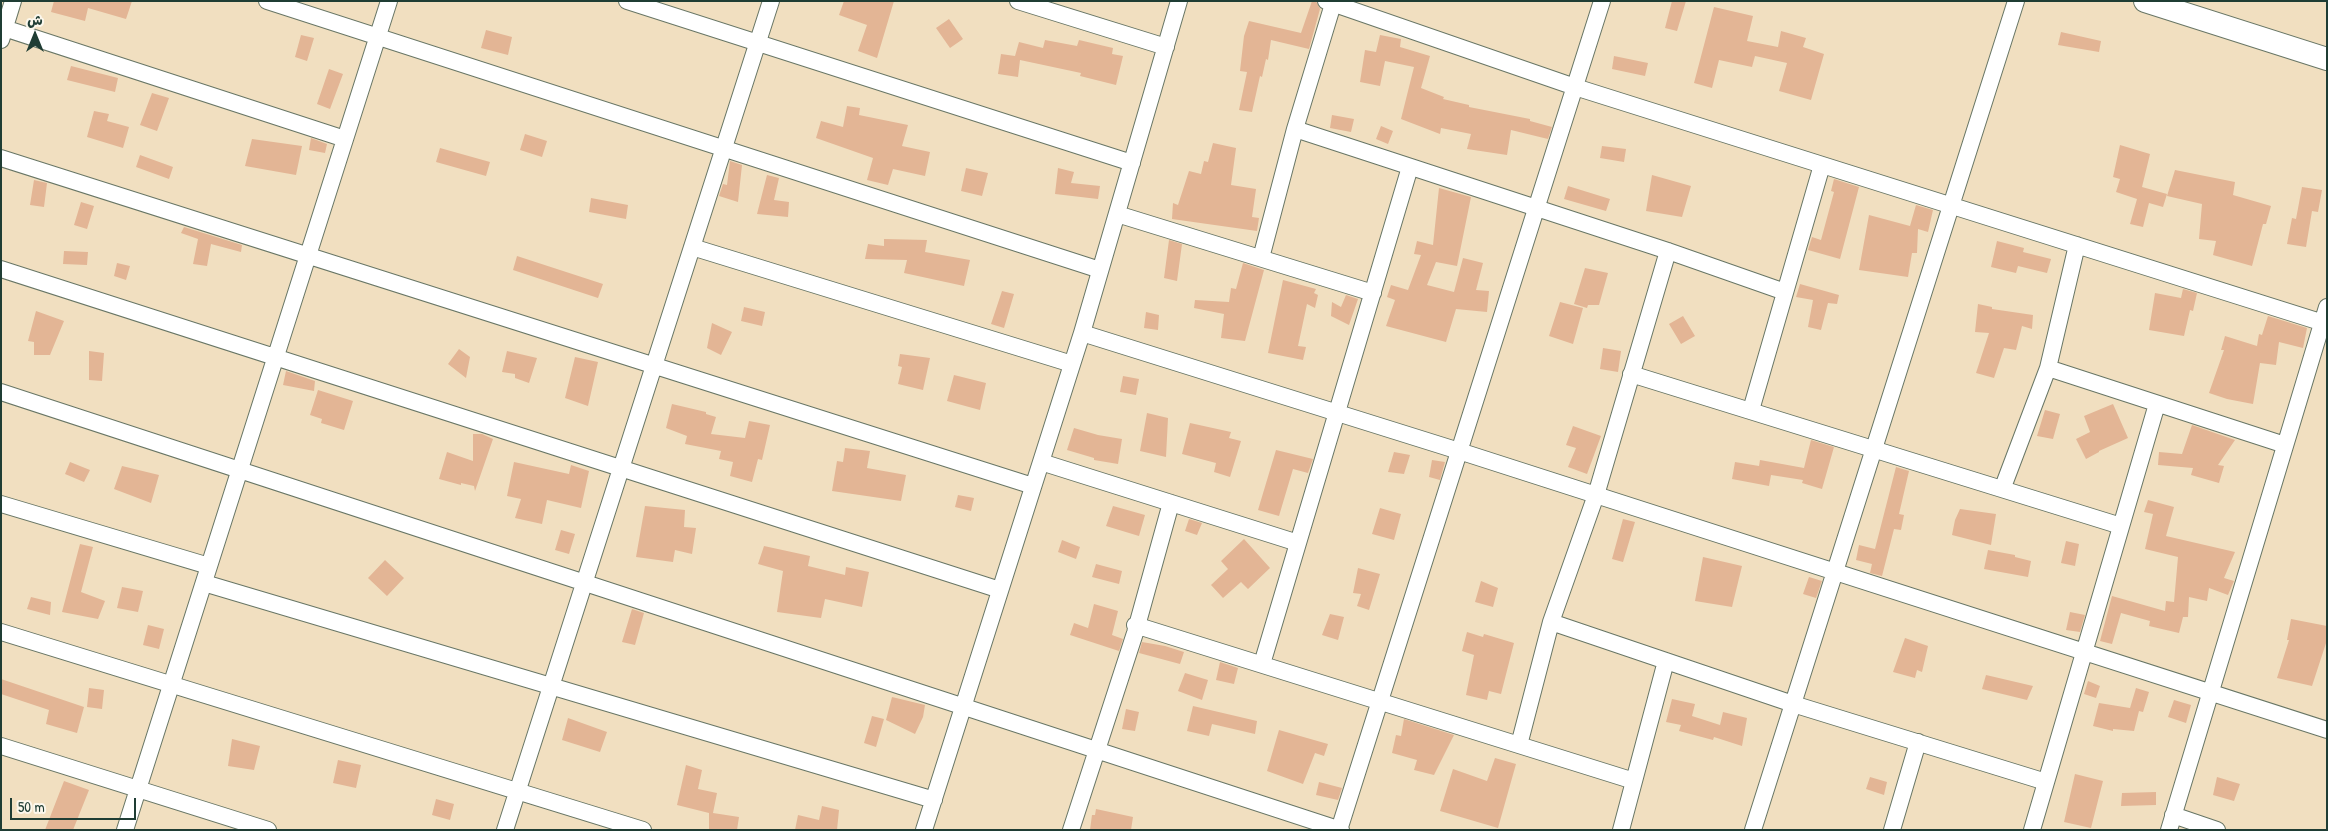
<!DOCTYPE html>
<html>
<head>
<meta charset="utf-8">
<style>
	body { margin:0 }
	#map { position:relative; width:2328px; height:831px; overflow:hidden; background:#f1dfc0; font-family:"Patrick Hand","Playpen Sans Arabic",sans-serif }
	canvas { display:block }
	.frame { position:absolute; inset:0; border:2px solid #1f3d34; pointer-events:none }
	.north { position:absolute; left:10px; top:10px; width:50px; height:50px; -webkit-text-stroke:4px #fbf7ec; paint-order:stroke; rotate:0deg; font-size:14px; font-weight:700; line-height:20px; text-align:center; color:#1f3d34 }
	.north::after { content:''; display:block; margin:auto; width:18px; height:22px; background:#1f3d34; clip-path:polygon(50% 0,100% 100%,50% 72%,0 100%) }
	.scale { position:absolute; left:10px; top:798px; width:126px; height:22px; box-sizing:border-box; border:2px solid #1f3d34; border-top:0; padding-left:6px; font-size:15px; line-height:18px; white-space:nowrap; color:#1f3d34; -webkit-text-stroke:4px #fbf7ec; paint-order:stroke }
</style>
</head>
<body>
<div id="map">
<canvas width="2328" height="831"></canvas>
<div class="frame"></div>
<div class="north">ش</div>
<div class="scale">50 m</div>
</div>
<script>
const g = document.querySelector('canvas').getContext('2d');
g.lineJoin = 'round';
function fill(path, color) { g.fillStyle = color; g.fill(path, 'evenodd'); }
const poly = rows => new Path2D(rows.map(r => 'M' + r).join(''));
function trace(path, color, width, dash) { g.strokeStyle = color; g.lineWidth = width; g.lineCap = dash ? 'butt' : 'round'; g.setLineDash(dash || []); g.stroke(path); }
fill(poly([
	[54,1,132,1,126,19,88,8,85,21,51,12],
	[844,1,894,1,877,58,858,51,867,25,839,15],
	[1312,1,1316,1,1320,9,1309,49,1271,40,1268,60,1266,59,1262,77,1260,76,1252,112,1239,110,1247,72,1240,71,1244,36,1249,21,1301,33],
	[1672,1,1686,1,1677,31,1665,28],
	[1714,7,1753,16,1747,41,1778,47,1781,31,1806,38,1803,47,1824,54,1811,100,1779,91,1787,63,1755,56,1752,67,1719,60,1712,88,1694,83],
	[949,19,963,39,950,48,936,28],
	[486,30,512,37,508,55,481,48],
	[2061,32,2101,41,2099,52,2058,45],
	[301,35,314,38,307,61,295,57],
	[1380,35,1401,39,1400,47,1430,56,1421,88,1444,97,1443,99,1469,105,1469,107,1530,119,1530,121,1552,127,1548,139,1511,130,1507,155,1467,149,1471,134,1441,128,1440,134,1401,119,1414,67,1385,61,1380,86,1360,82,1365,50,1376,52],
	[1045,40,1077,46,1079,40,1113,48,1112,54,1123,56,1116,85,1080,76,1081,73,1020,60,1018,77,998,74,1001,54,1015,56,1019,42,1043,48],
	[1614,56,1648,63,1645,76,1612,69],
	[71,66,118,78,115,92,67,80],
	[329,69,343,74,330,109,317,104],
	[152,93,169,98,157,131,140,125],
	[847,106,860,108,859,115,908,125,902,146,930,152,925,176,893,169,888,185,867,180,873,158,816,138,821,121,843,127],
	[94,111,109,114,107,121,129,127,123,148,87,137],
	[1332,115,1354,119,1351,132,1330,128],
	[1381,126,1393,131,1388,144,1376,139],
	[525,134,547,141,542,157,520,150],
	[311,138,327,144,325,153,309,150],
	[252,139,302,146,296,175,245,166],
	[1213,143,1236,148,1231,185,1256,189,1252,217,1259,218,1257,231,1172,219,1173,203,1178,205,1189,171,1201,174,1204,161,1208,162],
	[2120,145,2150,154,2142,187,2167,194,2163,207,2149,203,2143,227,2130,224,2137,199,2116,192,2120,179,2113,177],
	[1602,146,1626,149,1624,162,1600,158],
	[440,148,490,162,486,176,436,162],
	[140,155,173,167,169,179,136,167],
	[730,161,742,165,738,202,719,196,723,184,727,185],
	[966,168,988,173,982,196,961,191],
	[1058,168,1074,172,1071,183,1100,186,1098,199,1055,194],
	[2175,170,2235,182,2233,195,2271,206,2266,224,2263,224,2252,266,2213,255,2216,241,2199,239,2202,204,2167,196],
	[767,175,779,178,774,200,789,202,788,217,757,214],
	[1652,175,1691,186,1682,217,1646,211],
	[1834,179,1859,187,1840,259,1808,250,1812,237,1821,240,1834,192,1831,191],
	[34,180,47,183,44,207,30,205],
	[1568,186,1610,199,1606,211,1564,199],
	[2302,187,2322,190,2318,212,2312,211,2306,247,2287,244,2292,218,2296,219],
	[1439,188,1471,197,1457,266,1436,262,1427,285,1454,292,1463,258,1483,263,1476,290,1489,291,1487,312,1456,309,1446,342,1386,326,1395,300,1387,297,1391,285,1408,290,1421,255,1414,254,1417,241,1433,245],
	[591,198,628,205,626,219,589,212],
	[81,202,94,206,87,229,74,225],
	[1916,205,1933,210,1928,232,1918,229,1917,253,1912,253,1908,277,1859,270,1869,215,1910,226],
	[184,227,242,245,241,252,211,244,207,266,193,264,198,239,181,233],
	[884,239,927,240,925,252,970,260,964,286,904,273,907,260,865,259,868,244,884,246],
	[1169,240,1182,244,1177,281,1164,278],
	[1997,241,2024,248,2023,252,2051,259,2047,273,2018,266,2016,273,1991,267],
	[64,251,88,252,87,265,63,264],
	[517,256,603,284,598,298,513,270],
	[117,263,130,266,126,280,114,276],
	[1243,263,1264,270,1245,341,1221,338,1224,314,1194,308,1195,300,1229,302,1231,288,1236,289],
	[1585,268,1608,273,1599,305,1588,305,1587,308,1574,304],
	[1283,280,1316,289,1314,293,1318,295,1315,308,1307,304,1298,346,1306,347,1303,360,1268,353],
	[1800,284,1839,295,1837,304,1828,303,1821,330,1808,327,1813,300,1796,297],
	[2183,289,2197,293,2193,311,2190,310,2184,336,2149,330,2155,293,2181,298],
	[1002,291,1014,294,1004,328,991,324],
	[1346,295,1358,299,1349,325,1331,316,1332,302,1341,307],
	[1560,302,1583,308,1573,344,1549,336],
	[1978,304,1992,307,1992,309,2033,315,2032,329,2022,326,2016,350,2004,348,1994,378,1976,373,1989,333,1975,332],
	[744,307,765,312,762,326,741,321],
	[36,311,64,321,50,355,34,355,34,342,28,341],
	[1146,312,1159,315,1158,330,1144,328],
	[1683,316,1695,336,1681,344,1669,324],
	[2268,316,2307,328,2303,348,2279,342,2276,365,2260,363,2253,404,2227,399,2209,393,2224,350,2221,350,2225,336,2257,346,2259,334,2262,335],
	[712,323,732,332,721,355,707,348],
	[1603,348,1621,351,1618,372,1600,369],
	[459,349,470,357,466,378,448,364],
	[89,351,104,353,102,381,89,380],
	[507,351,537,358,529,383,515,378,515,374,502,372],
	[900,354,930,358,923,390,898,384,902,367,898,366],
	[575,357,598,362,588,406,565,398],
	[286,371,315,381,314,391,283,385],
	[954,375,986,383,980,410,947,401],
	[1123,376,1139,379,1136,395,1120,392],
	[318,390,353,401,344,430,321,423,322,419,310,415],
	[672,404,706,412,706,414,716,417,711,434,745,438,749,421,770,425,762,460,758,459,752,482,730,476,733,462,719,459,721,451,685,444,687,436,666,428],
	[2113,404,2128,438,2099,451,2099,452,2086,459,2076,439,2090,432,2084,416],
	[2045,410,2060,414,2053,439,2037,436],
	[1147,413,1168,418,1166,457,1140,451],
	[1190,423,1231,432,1229,438,1241,441,1230,477,1214,472,1216,463,1182,454],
	[2192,425,2235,440,2218,465,2224,466,2219,483,2191,475,2193,468,2158,465,2159,452,2182,454],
	[1573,426,1601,436,1587,474,1568,467,1576,448,1566,445],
	[1074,428,1098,435,1122,439,1118,464,1094,460,1094,458,1067,450],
	[473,434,482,434,493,439,475,491,474,486,461,483,461,485,439,479,447,452,473,461],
	[1811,440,1834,447,1822,489,1802,483,1803,480,1771,475,1769,486,1732,479,1735,462,1759,466,1760,460,1804,468],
	[845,448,870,451,867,468,906,475,901,501,832,491,837,461,843,462],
	[1276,450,1313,459,1308,473,1293,469,1279,516,1258,510],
	[1394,452,1410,455,1404,474,1388,472],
	[1432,460,1445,462,1440,480,1429,477],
	[70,462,90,470,84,482,65,474],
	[514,462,569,474,571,465,589,471,581,508,547,500,542,524,515,518,521,499,507,496],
	[122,466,159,475,151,503,114,489],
	[1896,467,1909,471,1899,514,1904,515,1901,530,1894,529,1882,576,1870,573,1872,564,1856,560,1859,545,1875,549],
	[958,495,974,498,971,511,955,507],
	[2148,500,2174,507,2166,536,2235,552,2224,578,2234,581,2228,595,2209,588,2207,601,2189,597,2188,617,2183,617,2179,633,2149,626,2150,621,2121,613,2112,644,2100,641,2112,596,2165,611,2166,601,2174,602,2178,557,2145,549,2153,514,2144,512],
	[645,506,685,510,684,527,696,528,692,554,675,550,673,562,636,557],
	[1113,506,1145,515,1139,536,1106,526],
	[1380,508,1401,514,1394,540,1372,534],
	[1960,509,1996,514,1991,545,1952,535,1955,520],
	[1189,519,1202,523,1197,535,1185,531],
	[1623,519,1635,522,1623,562,1612,559],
	[561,530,575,534,569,554,555,550],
	[1244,539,1270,568,1248,589,1241,582,1223,598,1211,585,1228,569,1221,561],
	[1062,540,1080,547,1076,559,1058,552],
	[2066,541,2079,544,2075,566,2061,563],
	[80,544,93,547,81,592,105,601,98,619,62,612],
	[764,546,810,556,808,566,845,575,846,567,869,572,862,607,825,599,821,618,777,612,783,571,758,564],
	[1988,550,2015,555,2015,557,2031,561,2028,577,1984,569],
	[1703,557,1742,566,1732,607,1695,601],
	[385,560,404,578,387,596,368,578],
	[1096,564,1122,571,1119,584,1092,577],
	[1358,568,1380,574,1369,610,1357,606,1361,594,1353,593],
	[1809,577,1822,581,1816,598,1803,594],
	[1481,581,1498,588,1493,607,1475,602],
	[122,587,143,591,138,612,117,608],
	[31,597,51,602,50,615,27,609],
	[1094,604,1118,611,1112,635,1123,639,1119,651,1070,635,1074,623,1088,628],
	[632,609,644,613,635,645,622,642],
	[2070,612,2085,615,2080,632,2066,630],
	[1330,614,1344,617,1338,640,1322,635],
	[2291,619,2327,626,2327,640,2312,686,2277,678,2289,640,2287,640],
	[148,625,164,629,159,649,143,645],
	[1467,632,1483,637,1484,634,1514,643,1501,694,1489,691,1487,700,1466,695,1474,655,1462,651],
	[1905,638,1928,646,1922,672,1917,670,1915,678,1893,672],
	[1142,642,1165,646,1184,652,1180,664,1139,653],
	[1220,662,1238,668,1234,684,1216,680],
	[1185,673,1208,680,1202,700,1178,691],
	[1986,675,2033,686,2027,700,1982,689],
	[1,679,84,707,77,733,46,724,49,710,1,694],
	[2088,681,2100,686,2096,698,2084,694],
	[89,688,104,690,102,709,87,707],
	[2136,688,2149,692,2143,712,2139,711,2134,731,2113,729,2113,731,2093,726,2099,703,2130,708],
	[892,697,925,705,923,717,915,734,886,720],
	[1672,699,1695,704,1692,716,1720,725,1723,712,1747,718,1742,746,1714,737,1713,740,1679,731,1681,725,1666,722],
	[2174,700,2191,705,2186,723,2168,717],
	[1193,706,1257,721,1255,734,1212,724,1209,736,1187,731],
	[1126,709,1139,712,1135,731,1122,729],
	[872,716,884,719,876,747,864,743],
	[568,718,607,732,600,752,562,740],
	[1404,719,1454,735,1434,775,1414,770,1417,760,1392,753,1396,735,1401,736],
	[1279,730,1328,744,1324,756,1315,753,1303,784,1267,771],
	[232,739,260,746,254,770,228,766],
	[1495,758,1516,764,1498,828,1440,811,1453,769,1487,781],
	[338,760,361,765,356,788,333,783],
	[686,765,702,770,698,789,717,793,713,813,739,817,737,830,709,830,709,813,677,805],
	[2075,774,2103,781,2091,828,2064,822],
	[1870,777,1887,782,1884,795,1866,789],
	[2217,777,2240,784,2234,801,2213,795],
	[64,781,89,790,73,830,45,830],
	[1319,782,1342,788,1338,800,1316,795],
	[2156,792,2156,805,2121,806,2122,793],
	[436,799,454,804,450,820,432,815],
	[822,806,839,810,837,830,795,830,798,815,819,820],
	[1096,809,1133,817,1131,830,1090,830,1092,815,1095,815]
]), '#e3b595');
const street = poly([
	[267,1,1100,270],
	[627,1,1132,163],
	[1018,1,1166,47],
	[1326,1,1575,87,2327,324],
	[1,27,345,139],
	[1,40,13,1],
	[1295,129,1668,251,1785,292],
	[1,158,1033,486],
	[1117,214,1373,293],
	[692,247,1072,364],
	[1261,258,1295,129,1333,4],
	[1,269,1000,590],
	[1082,333,1459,451,2327,730],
	[2048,368,2285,445],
	[1631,374,2121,526],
	[1,392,1341,830],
	[1751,410,1822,165],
	[1041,462,1298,543],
	[2003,487,2048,368,2077,245],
	[1,504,209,566],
	[204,583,934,800],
	[1551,622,1793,704,2046,782],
	[1135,625,1634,781],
	[1,632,643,830],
	[1262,664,1410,167],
	[1519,745,1551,622,1596,495,1668,251],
	[1,746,268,830],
	[2173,815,2217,830],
	[125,830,389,1],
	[505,830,771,1],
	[924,830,1082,333,1179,1],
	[1071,830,1135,633,1171,503],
	[1339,830,1602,1],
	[1621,830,1666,661],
	[1753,830,2016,1],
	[1892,830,1918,742],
	[2032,830,2157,404],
	[2169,830,2327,307]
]);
const secondary = poly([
	[2145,1,2327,59]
]);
trace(street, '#687665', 18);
trace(secondary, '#687665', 24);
trace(street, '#fff', 16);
trace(secondary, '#fff', 22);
</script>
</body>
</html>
